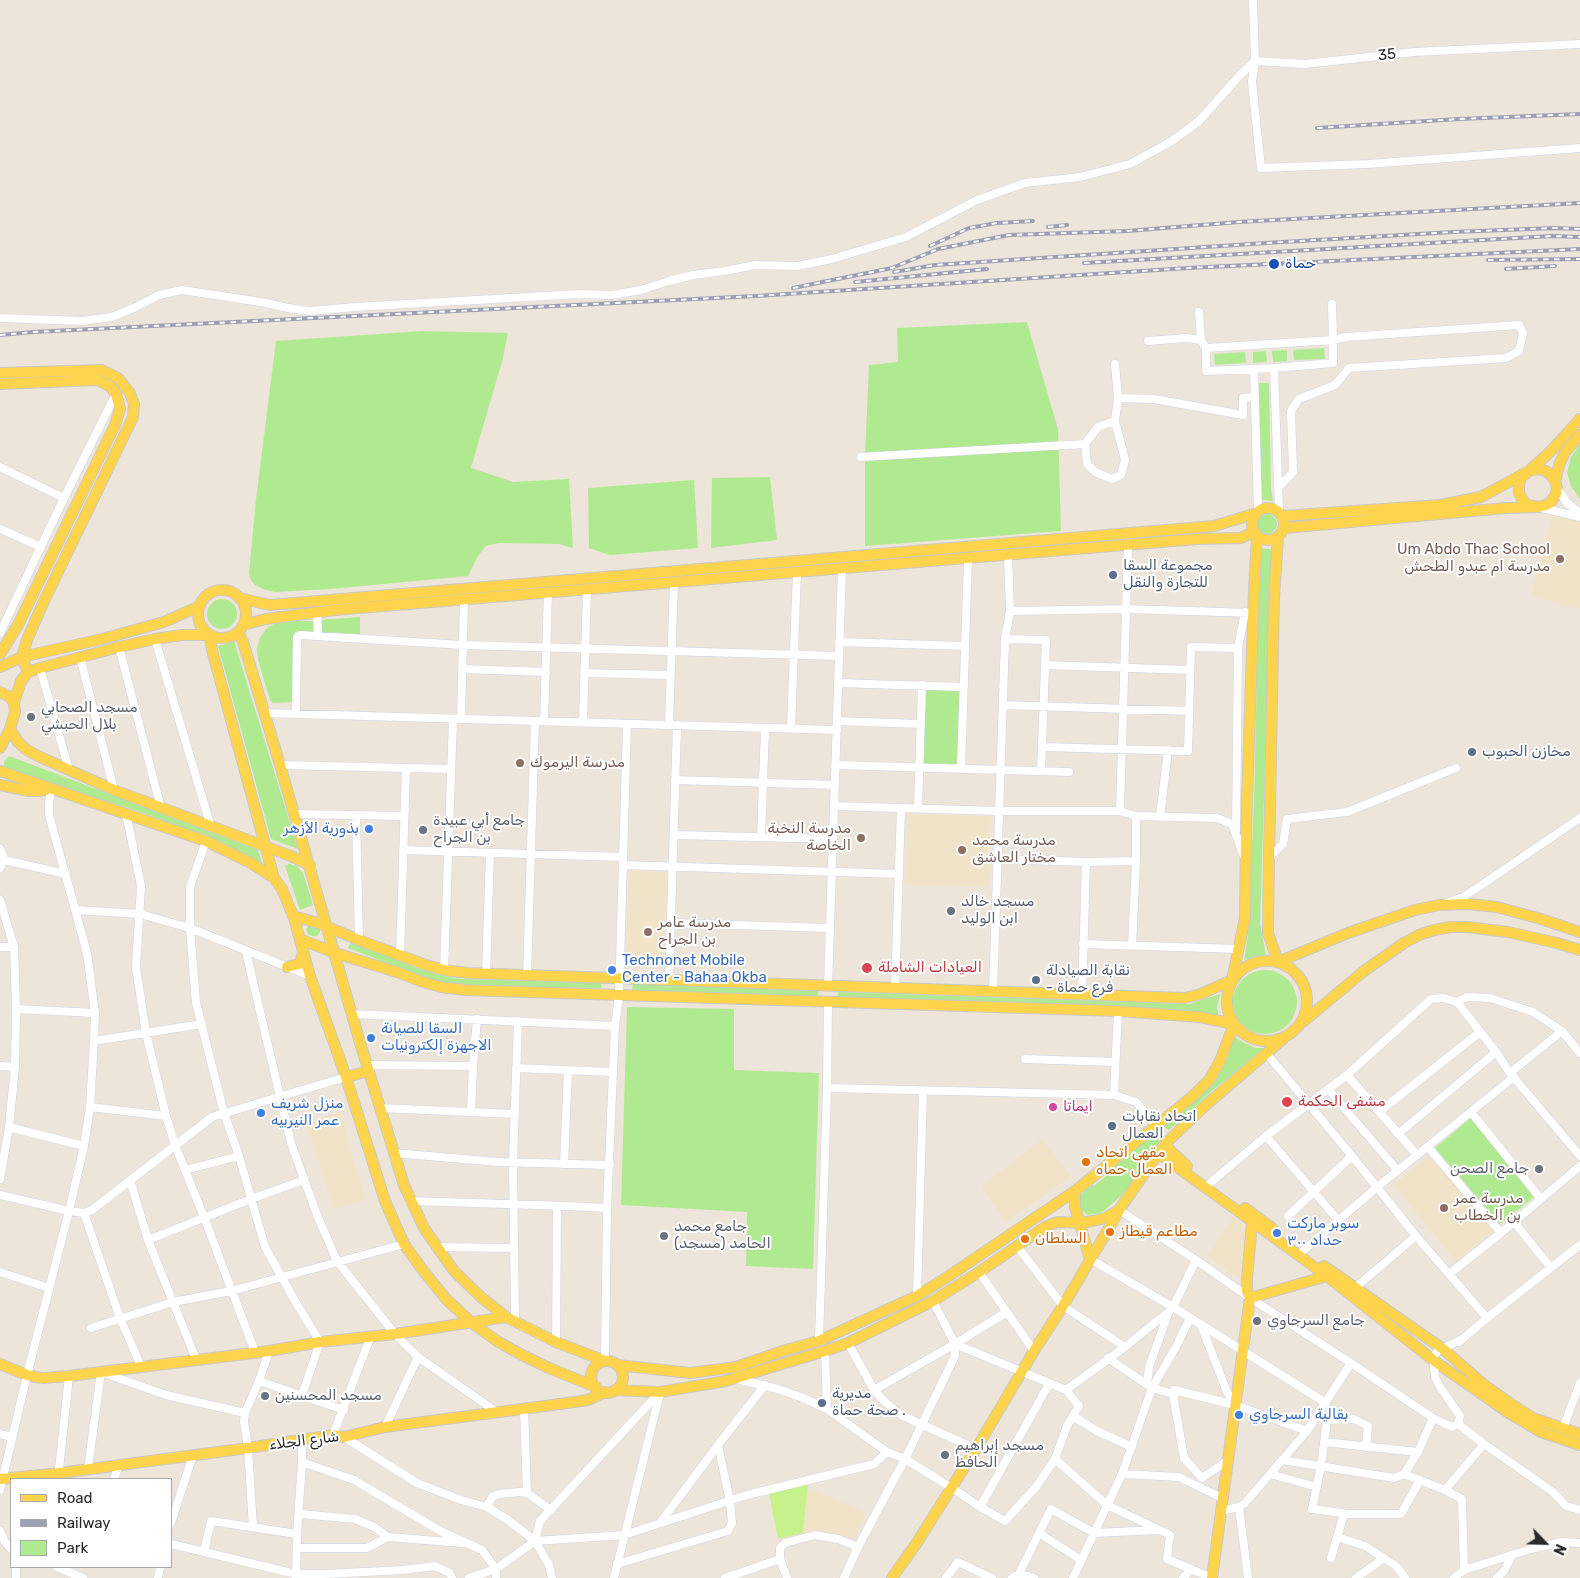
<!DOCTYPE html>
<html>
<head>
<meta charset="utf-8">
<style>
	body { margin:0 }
	#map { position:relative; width:1580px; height:1578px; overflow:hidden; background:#ede5da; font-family:Rubik,sans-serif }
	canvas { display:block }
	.legend { position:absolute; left:10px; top:1478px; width:162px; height:90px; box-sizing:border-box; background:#fff; border:1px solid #aaa; margin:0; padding:6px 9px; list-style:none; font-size:15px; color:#2a2a2a }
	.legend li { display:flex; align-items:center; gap:10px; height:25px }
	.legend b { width:25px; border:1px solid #aaa }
	.north { position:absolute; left:1520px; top:1518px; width:50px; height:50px; -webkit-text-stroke:4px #fff; paint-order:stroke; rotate:114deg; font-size:14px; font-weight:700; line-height:20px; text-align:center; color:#2a2a2a }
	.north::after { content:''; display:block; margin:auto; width:18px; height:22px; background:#2a2a2a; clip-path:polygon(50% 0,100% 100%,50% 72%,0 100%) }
</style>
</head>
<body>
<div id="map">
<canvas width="1580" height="1578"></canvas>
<ul class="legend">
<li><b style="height:6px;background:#ffd44d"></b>Road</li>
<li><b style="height:6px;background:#9ca0b6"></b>Railway</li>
<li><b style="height:14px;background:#b0ea90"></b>Park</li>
</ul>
<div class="north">N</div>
</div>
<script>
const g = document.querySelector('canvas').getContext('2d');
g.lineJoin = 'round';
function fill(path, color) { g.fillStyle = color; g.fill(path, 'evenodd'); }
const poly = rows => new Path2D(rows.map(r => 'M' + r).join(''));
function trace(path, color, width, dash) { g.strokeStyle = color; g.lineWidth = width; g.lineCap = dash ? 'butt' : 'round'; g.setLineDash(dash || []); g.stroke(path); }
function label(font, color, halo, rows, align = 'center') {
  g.font = font + ' Rubik,Vazirmatn,sans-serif'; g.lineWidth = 4; g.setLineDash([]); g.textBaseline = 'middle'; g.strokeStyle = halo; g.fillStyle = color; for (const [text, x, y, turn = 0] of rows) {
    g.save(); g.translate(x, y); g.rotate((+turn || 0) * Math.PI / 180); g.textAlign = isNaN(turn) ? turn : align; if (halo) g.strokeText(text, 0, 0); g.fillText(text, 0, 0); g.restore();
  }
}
fill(poly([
	[1552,514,1580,521,1580,609,1531,596],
	[907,814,991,816,989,887,905,885],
	[630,870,668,873,662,964,624,962],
	[341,1111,352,1156,367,1200,334,1209,306,1123],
	[1042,1139,1071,1176,1006,1222,981,1187],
	[1432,1154,1494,1230,1456,1261,1394,1185],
	[1233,1218,1245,1227,1240,1279,1207,1256],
	[807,1491,817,1491,866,1513,854,1540,827,1532,803,1533]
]), '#f1e3c7');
fill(poly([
	[1027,322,1058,429,1061,531,865,546,865,454,869,365,898,362,897,328],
	[422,331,508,333,503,358,471,468,513,482,569,479,573,548,559,544,499,543,486,546,478,556,468,576,331,589,275,592,263,589,255,585,251,580,249,573,256,499,276,341],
	[1324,348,1325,359,1294,360,1293,350],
	[1287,350,1287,361,1273,362,1272,351],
	[1266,351,1267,362,1253,363,1253,352],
	[1245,352,1246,363,1215,365,1214,354],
	[1258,383,1269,383,1271,488,1273,501,1265,500,1259,502,1261,488],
	[1580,444,1580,499,1571,486,1567,473,1571,457],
	[770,477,777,540,711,548,712,478],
	[694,480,698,548,610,555,589,548,588,488],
	'1257 524a10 10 0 1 1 20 0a10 10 0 1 1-20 0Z',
	[1260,549,1272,549,1260,923,1266,955,1256,956,1244,960,1248,934,1254,801],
	'207 614a15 15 0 1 1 30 0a15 15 0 1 1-30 0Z',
	[360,617,360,635,320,634,319,620],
	[296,621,315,621,316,633,295,632,295,702,273,703,270,700,258,660,257,648,260,638,266,629,276,623],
	[234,641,298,849,271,839,218,646],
	[922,685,964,687,961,769,919,767],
	[9,756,258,850,262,863,210,838,138,811,4,769,4,761],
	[289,864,297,866,303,873,313,905,300,910,285,866],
	[309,924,320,928,320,932,317,936,312,936,308,934,306,930],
	[351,942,419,969,449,977,463,979,602,983,601,988,462,986,447,984,431,980,348,948],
	'1233 1002a32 32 0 1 1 64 0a32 32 0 1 1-64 0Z',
	[633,984,818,991,818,996,632,990],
	[838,992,1189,1004,1220,994,1217,1008,1219,1016,1186,1010,838,997],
	[627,1007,734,1009,734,1070,819,1073,813,1269,746,1266,747,1212,621,1205],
	[1234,1036,1239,1040,1255,1048,1264,1048,1212,1091,1169,1130,1164,1127,1202,1094,1223,1067],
	[1472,1117,1534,1197,1500,1224,1435,1148],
	[1155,1135,1159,1140,1158,1143,1125,1193,1101,1213,1088,1215,1081,1210,1079,1200,1081,1195,1091,1184,1094,1186,1112,1171,1110,1167,1148,1136]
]), '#b0ea90');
fill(poly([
	[808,1484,803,1533,778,1539,769,1493]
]), '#c7f28b');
const minor = poly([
	[1253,0,1255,61,1305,64,1414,52,1580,44],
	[1255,61,1252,82,1261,168,1368,164,1580,148],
	[1199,312,1201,340,1204,345],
	[0,318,82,321,112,317,136,307,159,295,182,290,261,302,293,309,310,311,355,307,580,294,612,295,641,290,669,281,693,275,725,271,755,265,797,266,832,259,906,237,977,200,1025,183,1080,177,1130,164,1172,141,1199,121,1239,76,1255,61],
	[1333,340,1333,363,1274,368,1206,371,1206,348,1333,340],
	[1148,341,1186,338,1201,340],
	[1274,368,1279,511],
	[1254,369,1258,511],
	[1118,398,1154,399,1243,415,1243,398,1254,397],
	[1085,444,1098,427,1115,421],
	[861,457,1085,444,1087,464,1095,472,1112,479,1121,475,1125,460,1115,421,1118,398,1115,364],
	[0,467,64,498],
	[1278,488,1293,472,1291,411,1299,399,1335,385,1349,368,1506,358,1519,351,1523,333,1519,325,1346,337,1333,340,1332,304],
	[1557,488,1567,503,1580,513],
	[1538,507,1580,517],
	[0,529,41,547],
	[1010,611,1126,609,1253,613],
	[317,612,318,635],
	[0,633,64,498,116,394],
	[155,639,211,827],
	[1005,639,1046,640,1041,771],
	[839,642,965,646],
	[119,647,161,808],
	[80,657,114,790],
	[1045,665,1190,670],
	[40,668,69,770],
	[462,669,546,672],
	[584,673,670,675],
	[838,683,964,687],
	[1003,705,1189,711],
	[265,713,837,730],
	[296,714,297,637,300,635,463,645,839,656],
	[461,719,464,599],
	[544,721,548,592],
	[837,721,920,724],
	[583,722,587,589],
	[669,725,674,582],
	[791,728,797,572],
	[1042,747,1188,751,1191,647,1238,648],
	[280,765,451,769],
	[836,765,1069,772],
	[961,769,968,558],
	[675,780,835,785],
	[834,806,999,811,1120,811,1136,816,1217,818,1232,824,1244,856],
	[918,808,922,685],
	[1120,811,1128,545],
	[126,813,141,886,136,967,146,1033,166,1116,175,1145,204,1217,255,1352],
	[295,814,404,816],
	[356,815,359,940],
	[1160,817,1168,750],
	[1236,830,1238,648,1245,612],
	[674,835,833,839],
	[761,837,765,728],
	[206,841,190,887,190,928,196,1003,224,1113,239,1156,265,1247,295,1301,320,1342,302,1395],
	[0,849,3,855,4,860,0,868],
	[403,850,623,857],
	[1269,858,1283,844,1287,819,1347,812,1456,768],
	[998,859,1086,862,1136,861],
	[4,860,66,874],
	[623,865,899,874],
	[0,900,14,947,16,1009,15,1067,9,1127,0,1179],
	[1446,903,1463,897,1480,886,1580,818],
	[76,910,140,914,190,928,310,976],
	[671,923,830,928],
	[1083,944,1239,949],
	[1132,946,1136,861,1136,816],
	[0,947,14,947],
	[246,952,291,1143,317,1215,337,1261,395,1334,418,1357,498,1413],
	[400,956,406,768],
	[444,970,453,719],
	[486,974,490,853],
	[527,975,535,721],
	[669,981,677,725],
	[828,986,842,568],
	[895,989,901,808],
	[993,992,1005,639,1010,611,1008,555],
	[1082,995,1086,862],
	[1457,1002,1467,997,1490,998,1533,1012,1562,1031,1580,1053],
	[16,1009,95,1013],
	[352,1014,615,1026],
	[94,1041,202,1024],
	[1267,1054,1352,1156,1416,1236,1487,1318],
	[1025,1059,1115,1062],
	[367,1065,473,1066],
	[0,1066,15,1067],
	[516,1068,613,1072],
	[1510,1073,1562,1031],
	[1347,1075,1417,1155],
	[827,1088,1114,1095,1136,1102,1157,1126],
	[1328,1089,1398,1171],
	[1114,1095,1118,1011],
	[90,1107,166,1116],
	[380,1108,515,1114],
	[471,1112,473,1066,477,1019],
	[1379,1112,1480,1032],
	[9,1127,84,1146],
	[1398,1134,1496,1052],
	[1266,1136,1338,1220],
	[1428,1147,1501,1233,1541,1199,1471,1112],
	[394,1153,498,1162,610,1165],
	[564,1164,568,1070],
	[185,1170,239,1156],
	[130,1180,148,1240,196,1359],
	[1210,1183,1266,1136,1347,1075,1431,999,1444,998,1457,1002,1496,1052,1510,1073,1580,1156],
	[0,1195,69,1211,84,1213,92,1210,114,1193,212,1117,346,1077],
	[1541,1199,1580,1166],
	[411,1201,567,1206,607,1208],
	[1119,1210,1196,1260,1250,1298,1351,1363,1433,1418,1452,1427,1458,1424,1460,1416,1440,1387,1435,1377,1433,1357,1438,1351,1462,1339],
	[84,1213,120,1318,141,1366],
	[1288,1216,1352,1156],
	[1514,1222,1551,1268],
	[148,1240,251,1199,304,1180],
	[1017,1246,1063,1306,1125,1347],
	[437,1247,513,1248],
	[1303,1251,1376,1188,1514,1077],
	[1090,1259,1173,1307,1326,1403],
	[0,1272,49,1288],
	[979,1272,1034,1351],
	[1449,1274,1501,1233],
	[1355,1288,1416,1236],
	[917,1296,923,1091],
	[933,1301,955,1344,1066,1390,1125,1347,1168,1312,1173,1307,1196,1260],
	[515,1322,513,1162,518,1021],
	[1201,1325,1227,1392,1235,1405],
	[91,1328,173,1302,231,1291,404,1244],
	[819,1341,827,1088,828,1002],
	[556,1342,557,1206],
	[1459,1342,1487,1318,1580,1245],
	[848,1343,874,1390,884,1401,901,1415,976,1449],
	[825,1351,827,1409],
	[1108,1358,1152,1388,1173,1394,1184,1458,1202,1478,1227,1461],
	[605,1361,607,1208,615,1026,619,996,627,724],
	[737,1379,778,1389,803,1398,827,1409,887,1452,905,1459,952,1488,980,1507,1005,1521,1036,1487,1055,1459,1067,1426,1079,1406,1066,1390],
	[259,1381,344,1410],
	[1147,1384,1149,1367,1168,1314],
	[874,1390,955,1344,1007,1312],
	[1173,1394,1174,1390,1235,1405,1307,1431],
	[524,1409,527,1493],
	[1073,1416,1097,1431,1132,1447],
	[1318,1416,1327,1420,1321,1466,1312,1509,1349,1514,1401,1514,1420,1480],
	[1433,1418,1418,1452,1404,1474,1445,1490,1462,1499,1464,1570],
	[1327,1420,1354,1419,1368,1426,1366,1447],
	[1458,1424,1484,1444,1553,1492,1566,1506,1580,1510],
	[385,1427,418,1357],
	[1563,1428,1580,1383],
	[0,1434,12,1437],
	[333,1435,370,1338],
	[344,1437,417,1483,461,1500,487,1507,508,1520,535,1541,624,1535,747,1495,874,1464,887,1452],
	[1324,1442,1418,1452],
	[1055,1459,1107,1505,1170,1535,1167,1559,1212,1578],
	[1282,1460,1394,1478,1404,1474],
	[302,1462,354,1480,442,1532,482,1550,496,1569,496,1578],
	[88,1469,101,1372,166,1395,245,1413],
	[1122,1474,1179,1477,1222,1498],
	[1270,1474,1317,1487],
	[58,1479,69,1376],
	[114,1479,119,1465],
	[0,1490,27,1375,69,1211,84,1146,90,1107,94,1041,95,1013,87,953,49,815,49,803,51,790],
	[1445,1490,1484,1444],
	[487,1507,492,1497,499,1494,520,1492,527,1493,551,1510],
	[980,1507,1049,1384],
	[1239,1507,1248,1578],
	[1221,1511,1239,1507,1245,1503,1307,1431,1351,1363],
	[300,1514,355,1519,374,1527,388,1537],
	[171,1523,193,1455],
	[660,1523,718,1445,765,1385],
	[253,1527,248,1448,244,1421,245,1413,259,1381,269,1351],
	[0,1531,5,1542,11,1549],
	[1039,1533,1081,1560],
	[1337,1537,1365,1546,1396,1566,1405,1578],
	[535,1541,549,1565,552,1578],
	[171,1544,296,1574,326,1574,403,1570,435,1566,450,1573,452,1578],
	[297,1548,367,1548,388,1537,462,1543],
	[204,1552,211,1521,297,1534],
	[1331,1558,1344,1514],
	[780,1559,780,1548,785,1543,815,1535,838,1539,858,1547],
	[617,1564,728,1531,732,1523,730,1501,718,1445],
	[57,1567,83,1578],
	[1018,1576,1051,1509,1094,1533,1159,1530],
	[16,1578,16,1567],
	[158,1578,160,1567],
	[296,1578,297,1534,302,1462,302,1440],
	[469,1578,496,1569,535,1541,540,1521,660,1392],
	[614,1578,660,1393],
	[725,1578,780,1559,787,1578],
	[844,1578,858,1547,905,1459,955,1356,955,1344],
	[946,1578,958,1562,992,1578],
	[1012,1578,1015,1576,1028,1576,1034,1578],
	[1073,1578,1122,1474,1152,1388,1176,1347,1190,1318],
	[1183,1578,1191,1570],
	[1356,1578,1384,1558],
	[1454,1578,1464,1570,1531,1549,1562,1542,1580,1543],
	[1497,1578,1504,1571,1512,1555]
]);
const major = poly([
	[0,373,102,370,118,378,130,393,134,404,133,417,44,601,27,640,22,657,28,672],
	[0,384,98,380,111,387,116,394,120,409,115,425,18,625,0,654],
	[1555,481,1559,465,1565,452,1580,435],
	'1252 524a16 16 0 1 1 32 0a16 16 0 1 1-32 0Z',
	[1283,516,1440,505,1481,497,1529,471,1551,451,1580,419],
	[1284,528,1506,508,1538,507,1546,505,1551,502,1556,494,1557,488,1555,481,1551,475,1546,471,1538,469,1529,471,1522,477,1519,484,1519,493,1523,501,1528,505,1538,507],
	[1278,537,1274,597,1269,858,1268,933,1278,962,1348,933,1415,910,1439,905,1468,904,1497,907,1541,919,1580,932],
	'198 614a24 24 0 1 1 48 0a24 24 0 1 1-48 0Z',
	[239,598,270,605,1214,526,1254,514],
	[243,625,266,619,335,610,1197,539,1241,538,1254,532],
	[238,632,243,642,280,765,361,1046,404,1185,424,1228,454,1271,482,1298,506,1317,556,1342,605,1361],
	[0,667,22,657,102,639,164,622,200,606],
	[0,692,10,697,14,703,15,712,10,729,0,748],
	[14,703,21,681,28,672,40,668,119,647,155,639,182,635,210,635,212,650,274,878],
	[10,729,18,742,27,750,38,756,114,790,291,856,310,865],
	[0,771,206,841,251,863,274,878,282,889,294,918,310,976,346,1077,385,1201,404,1244,422,1269,446,1299,472,1323,497,1341,522,1355,549,1368,596,1387],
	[0,785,29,791,38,791,46,790],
	[293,916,318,923,359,940,426,965,444,970,468,973,1155,997,1185,998,1201,994,1232,980,1245,918,1246,832,1254,589,1257,536],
	[300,939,335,953,397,972,420,981,441,987,465,990,1118,1011,1200,1017,1234,1024,1220,1061,1210,1079,1192,1097,1075,1191,949,1276,917,1296,819,1341,786,1350,736,1367,690,1373,618,1365],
	'1227 1001a40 40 0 1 1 80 0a40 40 0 1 1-80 0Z',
	[287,967,299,964,302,958,303,950],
	[1303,1022,1364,971,1404,943,1419,935,1434,930,1451,927,1467,927,1508,932,1557,943,1580,950],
	[346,1077,369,1071],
	[1164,1145,1187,1166],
	[1158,1153,1327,1276,1433,1360,1509,1413,1541,1432,1580,1445],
	[1075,1191,1075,1207,1090,1259],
	[1245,1208,1272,1228],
	[1324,1266,1443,1349,1483,1384,1511,1404,1533,1418,1580,1434],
	[1250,1298,1327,1276],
	'591 1377a16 16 0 1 1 32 0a16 16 0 1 1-32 0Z',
	[0,1364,27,1375,35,1377,44,1378,69,1376,269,1351,320,1342,395,1334,506,1317],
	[615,1390,660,1392,726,1381,825,1351,848,1343,933,1301,979,1272,1045,1227,1057,1222,1080,1223,1093,1221,1105,1218,1119,1210,1164,1145,1207,1104,1283,1039],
	[0,1479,60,1473,248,1448,333,1435,344,1437,385,1427,575,1402,588,1400,605,1392],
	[892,1578,916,1544,976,1449,1034,1351,1063,1306,1119,1211],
	[1212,1578,1250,1298,1247,1291,1247,1279,1252,1222]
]);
trace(minor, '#cfd3e4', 9);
trace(major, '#c8c8c8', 12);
trace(minor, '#fff', 8);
trace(major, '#ffd44d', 10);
const rail = poly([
	[1317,128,1459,119,1580,114],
	[1048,227,1067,225],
	[930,246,969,228,997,223,1033,221],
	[1488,260,1580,259],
	[1084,263,1552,236,1580,237],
	[1506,269,1555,266],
	[894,272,935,265,1266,243,1453,232,1555,228,1580,229],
	[855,282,987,269],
	[793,288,892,268,938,249,1009,235,1127,231,1239,222,1580,203],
	[0,335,33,332,756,296,1188,268,1580,249]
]);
trace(rail, '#9ca0b6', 4);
trace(rail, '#fff', 2, [5.5]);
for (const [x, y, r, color] of [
	[1274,264,6,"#1a4fb4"],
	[1560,559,5,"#8d6e63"],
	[1113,575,5,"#5c6f8a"],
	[31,717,5,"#6b7280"],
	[1472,752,5,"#5c6f8a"],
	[520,763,5,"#8d6e63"],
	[369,829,5,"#3f7fe0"],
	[423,830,5,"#6b7280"],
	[861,838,5,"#8d6e63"],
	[962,850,5,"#8d6e63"],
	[951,911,5,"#6b7280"],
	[648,932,5,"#8d6e63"],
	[867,968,6,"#e0444e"],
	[612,970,5,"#3f7fe0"],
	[1036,980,5,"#5c6f8a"],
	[371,1038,5,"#3f7fe0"],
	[1287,1102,6,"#e0444e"],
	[1053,1107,5,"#d1479c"],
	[261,1113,5,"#3f7fe0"],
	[1112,1126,5,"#5c6f8a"],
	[1086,1162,5,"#e8710a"],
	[1539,1169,5,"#6b7280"],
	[1444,1208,5,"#8d6e63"],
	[1110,1232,5,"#e8710a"],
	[1277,1233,5,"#3f7fe0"],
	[664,1236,5,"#6b7280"],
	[1025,1239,5,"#e8710a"],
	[1257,1321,5,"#6b7280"],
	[265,1396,5,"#6b7280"],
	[822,1403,5,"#5c6f8a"],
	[1239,1415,5,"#3f7fe0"],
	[945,1455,5,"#6b7280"]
]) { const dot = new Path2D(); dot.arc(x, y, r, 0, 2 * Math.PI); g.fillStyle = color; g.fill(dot); trace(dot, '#fff', 2); }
label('15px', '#2a2a2a', '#fff', [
	["35",1387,55,-6],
	["شارع الجلاء",304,1441,-7]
]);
label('15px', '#164399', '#fff', [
	["حماة",1285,264]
], 'left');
label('15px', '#785e54', '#fff', [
	["Um Abdo Thac School",1550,550,"right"],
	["مدرسة ام عبدو الطحش",1550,567,"right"],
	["مدرسة اليرموك",530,763],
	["مدرسة النخبة",851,829,"right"],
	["الخاصة",851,846,"right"],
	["مدرسة محمد",972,841],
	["مختار العاشق",972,858],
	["مدرسة عامر",658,923],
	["بن الجراح",658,940],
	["مدرسة عمر",1454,1199],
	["بن الخطاب",1454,1216]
], 'left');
label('15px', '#4e5e75', '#fff', [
	["مجموعة السقا",1123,566],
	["للتجارة والنقل",1123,583],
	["مخازن الحبوب",1482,752],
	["نقابة الصيادلة",1046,971],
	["- فرع حماة",1046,988],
	["اتحاد نقابات",1122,1117],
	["العمال",1122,1134],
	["مديرية",832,1394],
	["صحة حماة .",832,1411]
], 'left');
label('15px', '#5b616d', '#fff', [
	["مسجد الصحابي",41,708],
	["بلال الحبشي",41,725],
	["جامع أبي عبيدة",433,821],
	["بن الجراح",433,838],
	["مسجد خالد",961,902],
	["ابن الوليد",961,919],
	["جامع الصحن",1529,1169,"right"],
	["جامع محمد",674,1227],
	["الحامد (مسجد)",674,1244],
	["جامع السرجاوي",1267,1321],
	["مسجد المحسنين",275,1396],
	["مسجد إبراهيم",955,1446],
	["الحافظ",955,1463]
], 'left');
label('15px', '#366cbe', '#fff', [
	["بذورية الأزهر",359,829,"right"],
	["Technonet Mobile",622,961],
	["Center - Bahaa Okba",622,978],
	["السقا للصيانة",381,1029],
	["الاجهزة إلكترونيات",381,1046],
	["منزل شريف",271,1104],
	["عمر النيربيه",271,1121],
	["سوبر ماركت",1287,1224],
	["حداد ٣٠٠",1287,1241],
	["بقالية السرجاوي",1249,1415]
], 'left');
label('15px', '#be3a42', '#fff', [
	["العيادات الشاملة",878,968],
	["مشفى الحكمة",1298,1102]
], 'left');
label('15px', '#b23c85', '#fff', [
	["ايماتا",1063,1107]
], 'left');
label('15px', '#c56008', '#fff', [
	["مقهى اتحاد",1096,1153],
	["العمال حماه",1096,1170],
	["مطاعم قيطاز",1120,1232],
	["السلطان",1035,1239]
], 'left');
</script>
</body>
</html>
